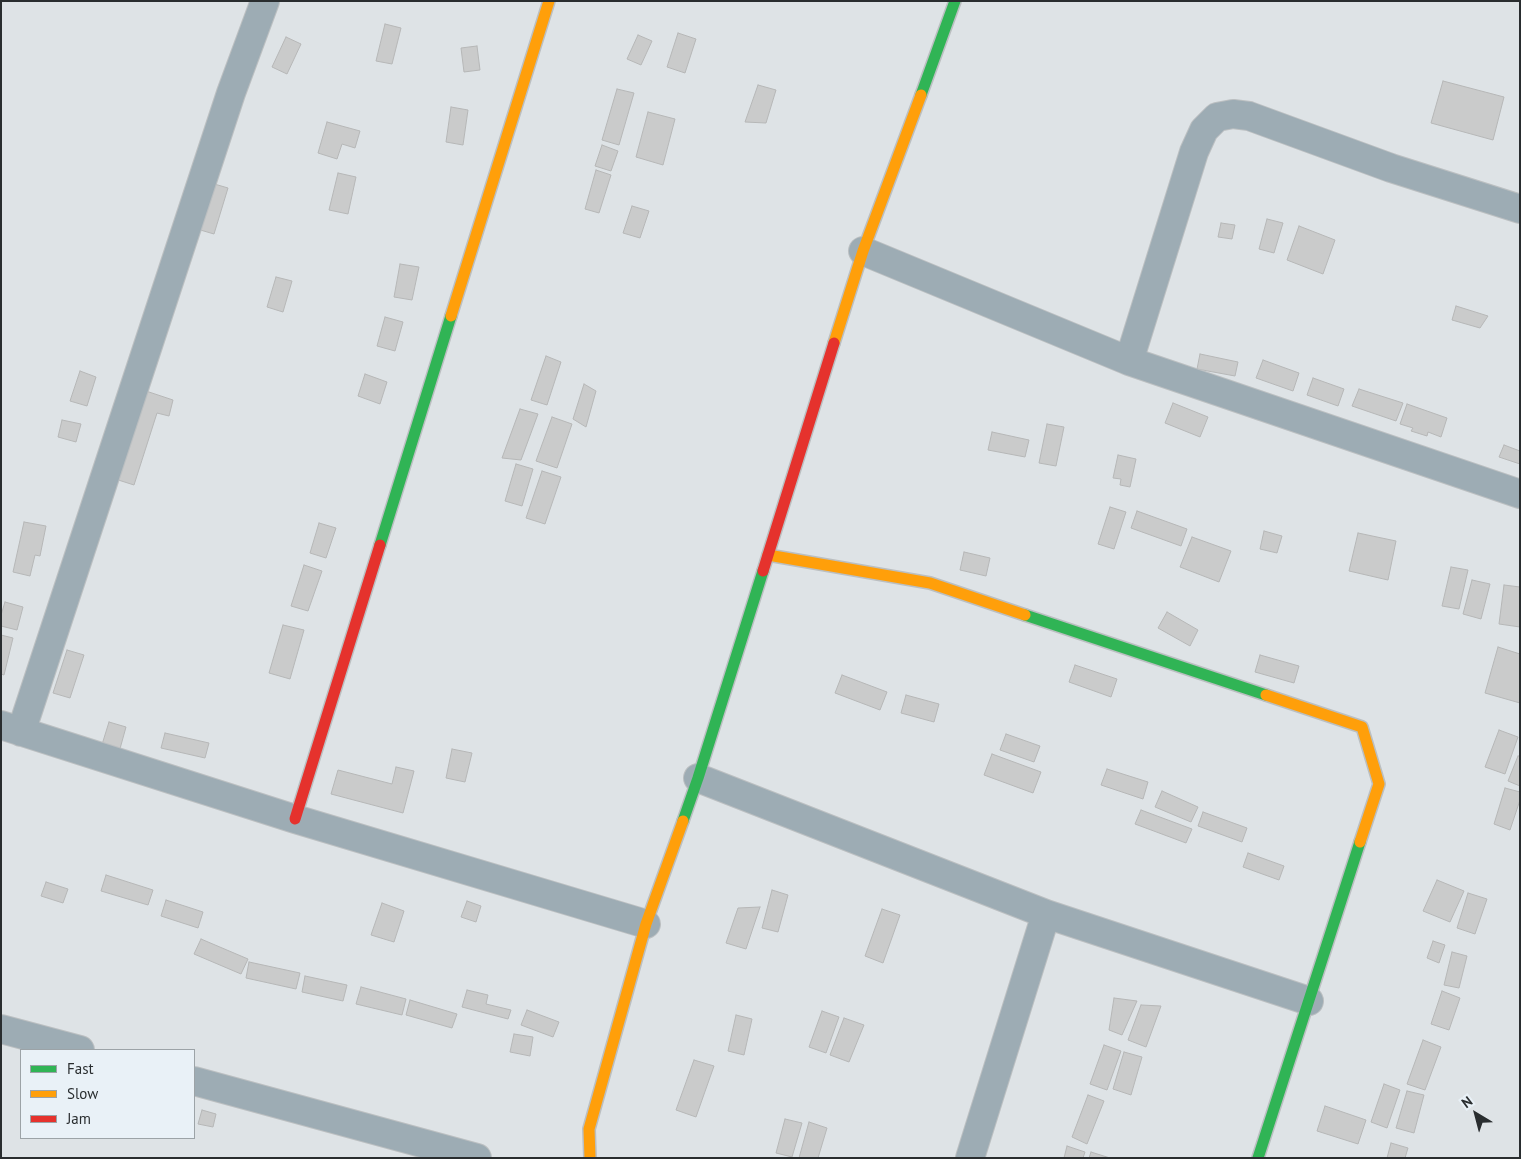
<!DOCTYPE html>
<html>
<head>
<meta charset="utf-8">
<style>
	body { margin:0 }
	#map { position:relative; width:1521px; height:1159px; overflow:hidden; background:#dee3e6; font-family:"PT Sans",sans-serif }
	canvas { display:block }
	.frame { position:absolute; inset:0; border:2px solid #292d2f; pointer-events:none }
	.legend { position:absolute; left:20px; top:1049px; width:175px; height:90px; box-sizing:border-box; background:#e9f1f7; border:1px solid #9ca3a7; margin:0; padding:6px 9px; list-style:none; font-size:15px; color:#292d2f }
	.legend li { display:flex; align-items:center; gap:10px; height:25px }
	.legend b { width:25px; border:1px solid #9ca3a7 }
	.north { position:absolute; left:1451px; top:1089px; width:50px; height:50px; -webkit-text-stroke:4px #e9f1f7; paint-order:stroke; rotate:323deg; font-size:14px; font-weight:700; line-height:20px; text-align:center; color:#292d2f }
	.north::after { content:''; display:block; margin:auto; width:18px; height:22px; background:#292d2f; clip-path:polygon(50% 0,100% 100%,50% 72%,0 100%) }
</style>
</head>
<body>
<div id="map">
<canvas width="1521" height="1159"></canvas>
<div class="frame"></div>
<ul class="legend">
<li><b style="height:6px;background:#30b455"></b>Fast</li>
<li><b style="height:6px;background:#ff9f0a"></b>Slow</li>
<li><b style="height:6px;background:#e5322d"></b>Jam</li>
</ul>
<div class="north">N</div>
</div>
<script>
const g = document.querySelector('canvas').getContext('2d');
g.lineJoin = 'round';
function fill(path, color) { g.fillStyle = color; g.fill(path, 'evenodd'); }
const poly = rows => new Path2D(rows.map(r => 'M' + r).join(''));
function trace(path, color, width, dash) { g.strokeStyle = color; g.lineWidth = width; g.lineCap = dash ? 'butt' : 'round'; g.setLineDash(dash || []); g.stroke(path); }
const building = poly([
	[385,24,401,28,392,64,376,61,385,24],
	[678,33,696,39,685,73,667,67,678,33],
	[638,35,652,41,641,65,627,59,638,35],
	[286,37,301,44,287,74,272,67,286,37],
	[477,46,480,70,464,72,461,48,477,46],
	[1443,81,1504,97,1493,140,1431,123,1443,81],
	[758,85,776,90,766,123,745,122,758,85],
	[617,89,634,93,619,145,602,140,617,89],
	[451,107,468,110,463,145,446,142,451,107],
	[648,112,675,119,663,165,636,157,648,112],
	[327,122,360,131,355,148,342,144,337,159,318,153,327,122],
	[602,145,618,151,611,171,595,166,602,145],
	[596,170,611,175,599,213,585,209,596,170],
	[338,173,356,177,348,214,329,210,338,173],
	[211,183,228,188,214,234,197,229,211,183],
	[632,206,649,211,640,238,623,233,632,206],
	[1267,219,1283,223,1274,253,1259,249,1267,219],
	[1221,223,1235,225,1232,239,1218,237,1221,223],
	[1299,226,1335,240,1323,274,1287,260,1299,226],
	[400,264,419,267,412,300,394,297,400,264],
	[276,277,292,281,283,312,267,307,276,277],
	[1456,306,1488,316,1480,328,1452,320,1456,306],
	[385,317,403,322,395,351,377,346,385,317],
	[1200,354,1238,362,1235,376,1197,369,1200,354],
	[546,356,561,362,547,405,531,400,546,356],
	[1263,360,1299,373,1293,391,1256,378,1263,360],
	[80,371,96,377,87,406,70,401,80,371],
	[365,374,387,382,380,404,358,396,365,374],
	[1313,378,1344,389,1338,406,1307,395,1313,378],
	[584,384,596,391,586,427,573,419,584,384],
	[140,389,173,400,169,416,157,413,134,485,112,478,140,389],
	[1359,389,1403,403,1396,421,1352,406,1359,389],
	[1173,403,1208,417,1200,437,1165,423,1173,403],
	[1407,404,1447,418,1441,437,1428,432,1427,436,1411,431,1413,428,1400,424,1407,404],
	[520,409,538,414,521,460,502,458,520,409],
	[552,417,572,424,557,468,536,461,552,417],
	[62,420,81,424,76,442,58,437,62,420],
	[1047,424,1064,427,1056,466,1039,463,1047,424],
	[992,432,1029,440,1025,457,988,450,992,432],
	[1504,445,1520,451,1520,464,1499,457,1504,445],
	[1118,455,1136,459,1130,487,1120,485,1121,479,1113,478,1118,455],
	[516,464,533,469,522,506,505,501,516,464],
	[542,471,561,477,545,524,526,518,542,471],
	[1110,507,1126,512,1114,549,1098,544,1110,507],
	[1137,511,1187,529,1181,546,1131,528,1137,511],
	[24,522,46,526,40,556,35,555,30,576,13,572,24,522],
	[319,523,336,528,326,558,310,553,319,523],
	[1264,531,1282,536,1277,553,1260,549,1264,531],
	[1358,533,1396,541,1388,580,1349,571,1358,533],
	[1192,537,1231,551,1219,582,1180,567,1192,537],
	[964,552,990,558,986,576,960,570,964,552],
	[304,565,322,571,308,611,291,606,304,565],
	[1451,567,1468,570,1459,609,1442,606,1451,567],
	[1472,580,1490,584,1481,619,1463,614,1472,580],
	[1504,585,1520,587,1520,627,1499,624,1504,585],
	[5,602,23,607,17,630,1,626,1,615,5,602],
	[1167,612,1198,630,1190,646,1158,628,1167,612],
	[283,625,304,630,290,679,269,673,283,625],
	[1,635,13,638,4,675,1,674,1,635],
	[1498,647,1520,654,1520,703,1485,693,1498,647],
	[67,650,84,655,70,698,53,693,67,650],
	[1260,655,1299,666,1294,683,1255,672,1260,655],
	[1075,665,1117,679,1111,697,1069,682,1075,665],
	[842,675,887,692,880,710,835,693,842,675],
	[906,695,939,704,934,722,901,713,906,695],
	[109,722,126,727,118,756,100,751,109,722],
	[1499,730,1518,737,1505,774,1485,767,1499,730],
	[165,733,209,743,205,758,161,748,165,733],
	[1006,734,1040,746,1034,762,1000,750,1006,734],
	[452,749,472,753,465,782,446,778,452,749],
	[992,754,1041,772,1033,793,984,775,992,754],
	[1518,756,1520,756,1520,786,1508,781,1518,756],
	[396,767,414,771,403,813,331,794,338,770,392,784,396,767],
	[1107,769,1148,782,1143,799,1101,785,1107,769],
	[1505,788,1520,792,1520,800,1510,830,1494,824,1505,788],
	[1162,791,1198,807,1191,822,1155,807,1162,791],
	[1141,810,1192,829,1186,843,1135,824,1141,810],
	[1203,812,1247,828,1242,842,1198,826,1203,812],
	[1248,853,1284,866,1279,880,1243,867,1248,853],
	[106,875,153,890,148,905,101,891,106,875],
	[1437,880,1464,891,1450,922,1423,911,1437,880],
	[46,882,68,889,63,903,41,896,46,882],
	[772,890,788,895,778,932,762,928,772,890],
	[1468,893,1487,899,1475,934,1457,928,1468,893],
	[166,900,203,912,198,928,161,916,166,900],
	[467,901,481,906,476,922,461,917,467,901],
	[382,903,404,911,394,942,371,935,382,903],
	[760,907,746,949,726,943,738,908,760,907],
	[882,909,900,915,883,963,865,956,882,909],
	[201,939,248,959,241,974,194,954,201,939],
	[1433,941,1445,945,1439,963,1427,958,1433,941],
	[1452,952,1467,956,1459,988,1444,985,1452,952],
	[249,962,300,973,296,989,246,978,249,962],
	[305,976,347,985,343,1001,302,992,305,976],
	[361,987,406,999,402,1015,356,1004,361,987],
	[467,990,488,995,486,1004,511,1010,508,1019,462,1007,467,990],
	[1442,991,1460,998,1449,1030,1431,1024,1442,991],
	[1114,998,1137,1001,1122,1035,1109,1030,1114,998],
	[410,1000,457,1014,452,1028,406,1015,410,1000],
	[1141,1005,1161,1006,1146,1047,1128,1040,1141,1005],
	[527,1010,559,1022,553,1037,521,1025,527,1010],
	[822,1011,839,1017,826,1053,809,1047,822,1011],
	[736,1015,752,1019,744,1055,728,1051,736,1015],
	[844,1018,864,1025,849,1062,830,1055,844,1018],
	[514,1034,533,1037,530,1056,510,1052,514,1034],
	[1423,1040,1441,1047,1425,1090,1407,1084,1423,1040],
	[1104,1045,1121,1051,1107,1090,1090,1084,1104,1045],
	[1124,1052,1142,1057,1131,1095,1113,1089,1124,1052],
	[694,1060,714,1066,696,1117,676,1110,694,1060],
	[1384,1084,1400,1090,1387,1128,1371,1122,1384,1084],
	[1407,1091,1424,1095,1414,1133,1396,1128,1407,1091],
	[1088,1095,1104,1101,1087,1144,1072,1137,1088,1095],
	[1325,1106,1366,1120,1358,1144,1317,1131,1325,1106],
	[202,1110,216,1114,213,1127,198,1124,202,1110],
	[785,1119,802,1123,792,1157,776,1153,785,1119],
	[809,1122,827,1128,818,1158,799,1158,809,1122],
	[1391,1143,1408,1148,1405,1158,1387,1158,1391,1143],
	[1067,1146,1085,1152,1083,1158,1064,1158,1067,1146],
	[1091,1152,1110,1158,1089,1158,1091,1152]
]);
fill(building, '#cacbcb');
trace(building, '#b6b7b7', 1);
const street = poly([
	[863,251,1129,361,1520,494],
	[1129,361,1194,152,1204,130,1217,117,1233,114,1249,116,1391,168,1520,209],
	[1,725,295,819,646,924],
	[21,732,231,93,265,1],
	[698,778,1046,914,1309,1001],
	[1,1029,80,1050],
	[194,1081,477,1158],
	[970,1158,1046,914]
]);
const fast = poly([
	[921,95,955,1],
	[380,545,451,316],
	[1025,615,1266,695],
	[683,821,698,778,763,571],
	[1258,1158,1360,842]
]);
const slow = poly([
	[451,316,549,1],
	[834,343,863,251,921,95],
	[768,555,930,583,1025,615],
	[1266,695,1362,727,1379,784,1360,842],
	[590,1158,589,1129,646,924,683,821]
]);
const jam = poly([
	[763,571,834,343],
	[295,819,380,545]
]);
trace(street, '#bbbfc1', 30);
trace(fast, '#bbbfc1', 14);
trace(slow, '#bbbfc1', 14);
trace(jam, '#bbbfc1', 14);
trace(street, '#9dacb4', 28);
trace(fast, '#30b455', 11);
trace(slow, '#ff9f0a', 11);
trace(jam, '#e5322d', 11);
</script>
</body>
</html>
